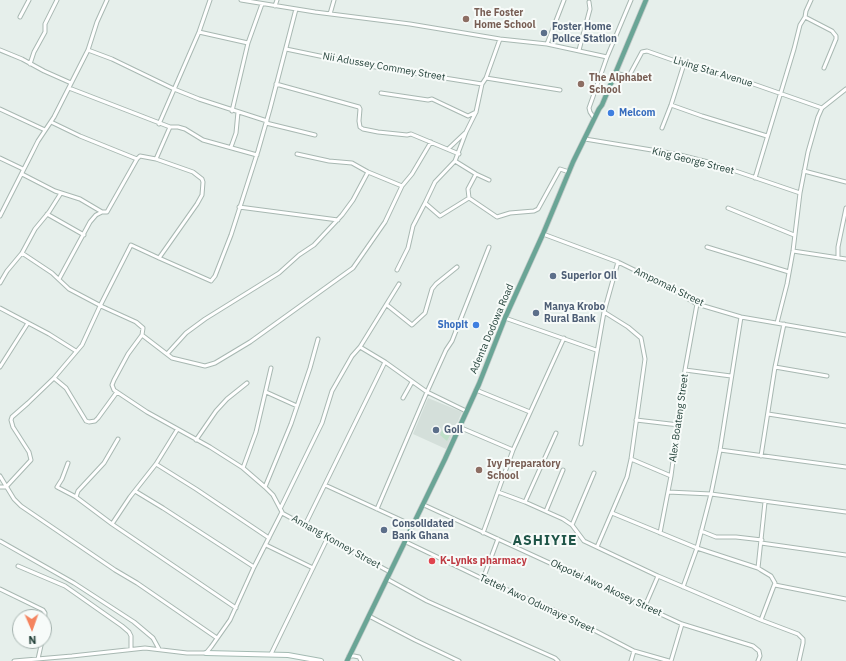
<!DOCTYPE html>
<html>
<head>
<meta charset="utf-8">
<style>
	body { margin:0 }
	#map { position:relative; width:846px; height:661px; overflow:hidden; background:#e6efeb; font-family:"IBM Plex Sans",sans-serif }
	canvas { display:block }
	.north { position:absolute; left:12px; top:609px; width:40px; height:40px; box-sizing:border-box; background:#f7fbf9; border:1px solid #a3b1ad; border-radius:50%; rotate:178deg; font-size:11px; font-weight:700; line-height:16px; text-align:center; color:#24423a }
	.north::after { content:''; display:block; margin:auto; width:14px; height:18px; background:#f4845f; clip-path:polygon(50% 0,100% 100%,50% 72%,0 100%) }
</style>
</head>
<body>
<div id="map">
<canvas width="846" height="661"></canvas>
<div class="north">N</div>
</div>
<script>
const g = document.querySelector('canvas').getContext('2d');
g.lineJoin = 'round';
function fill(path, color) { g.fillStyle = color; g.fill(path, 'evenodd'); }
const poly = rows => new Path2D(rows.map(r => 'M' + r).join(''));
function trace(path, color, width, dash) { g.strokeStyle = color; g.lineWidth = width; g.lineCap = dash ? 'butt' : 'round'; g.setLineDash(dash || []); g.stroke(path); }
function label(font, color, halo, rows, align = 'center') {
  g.font = font + ' "IBM Plex Sans",sans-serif'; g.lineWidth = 4; g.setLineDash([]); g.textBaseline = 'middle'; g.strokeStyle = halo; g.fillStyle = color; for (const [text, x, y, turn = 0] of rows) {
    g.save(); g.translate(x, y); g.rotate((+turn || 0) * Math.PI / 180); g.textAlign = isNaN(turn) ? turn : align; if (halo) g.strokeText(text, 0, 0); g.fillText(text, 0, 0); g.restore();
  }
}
fill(poly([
	[428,398,462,412,446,449,413,434]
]), '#d4dfda');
fill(poly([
	[444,426,454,427,447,441,440,435]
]), '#bfe0c8');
const street = poly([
	[241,0,315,12,410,24,500,39,547,44,607,57,631,0],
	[275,6,277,0],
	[330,14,334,0],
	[20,17,29,0],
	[805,17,832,31,836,36,836,39,824,68],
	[199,32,248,43],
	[547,44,564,0],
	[286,49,363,65,482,84],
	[0,50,22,59,44,71,71,83],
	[88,50,112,59,174,89,199,99,267,121],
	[579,50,590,9,589,2],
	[30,64,34,52,45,32,45,24,57,0],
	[615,73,627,76,629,76,642,52,647,51,684,64,742,80,822,108],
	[486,78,560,90],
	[276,84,359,107,360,109,359,121,360,127,363,129,378,132,407,135,411,134,459,154],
	[69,88,170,127,156,159],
	[381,93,428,100,432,99,468,116,476,112],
	[671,105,702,116,767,136],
	[0,109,45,130],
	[232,111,248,43,262,4],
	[594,118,590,112,589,108,607,57],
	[51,122,80,136,137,159,140,156,156,159,193,172,202,179,203,182,202,195,197,204,159,258],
	[266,123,315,135],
	[159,124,199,32,210,0],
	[170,127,178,127,185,129,203,140,257,155],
	[662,128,671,105,684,64],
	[466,132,455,161,435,182,425,203,440,216,469,198,468,189,476,174],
	[585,139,676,154,712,163,800,193],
	[231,147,236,133,238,112],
	[448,149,466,132,476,112,482,84,486,78,500,39],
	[297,154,329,161,352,163,368,172,402,186],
	[0,158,23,169],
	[455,161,476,174,489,180],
	[804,171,846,182],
	[22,174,55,191,80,199,102,212],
	[755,178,794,49,800,25,805,17,806,11,811,0],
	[469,198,497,217,510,213,534,211,538,209,560,169,569,172],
	[239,207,338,220],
	[728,208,794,235],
	[47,214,84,235],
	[0,216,30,157,38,141,54,117,88,50,97,22,107,0],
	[543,234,618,262,663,284,697,304,741,317,846,335],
	[707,247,789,272],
	[793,251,846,259],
	[838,258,838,247,846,208],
	[397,270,408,248,413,226,425,203],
	[59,279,90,222,96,215,102,212,107,212,137,159],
	[0,283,7,271,22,253,35,229,49,212,61,193],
	[387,305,412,325,425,313,432,289,436,284,457,267],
	[0,308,49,334,76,351],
	[505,318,596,350],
	[777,323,787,284,793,251,800,193,808,152,818,117,822,108,846,89],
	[142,335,172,358,205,366,215,363,250,342,353,268,385,222,402,186,412,174,431,142],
	[360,347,399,284],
	[167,354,186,333,205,319,279,273,299,255,314,245,342,215,353,200,368,172],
	[0,367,28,323],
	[775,367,827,376],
	[685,370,731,376],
	[54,378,66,388,86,421,89,422,95,421,98,418,117,392],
	[476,390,530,412],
	[266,392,297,406],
	[403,398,412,382],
	[768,414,846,426],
	[636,420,679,425],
	[459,427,513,450],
	[196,440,216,411,227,399,247,383],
	[581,444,604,312,618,262],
	[720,450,846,467],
	[761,456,775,367,784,324],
	[631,459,671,476],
	[68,463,62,479,57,487,76,497,112,524,236,608],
	[156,464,196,489,269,538],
	[243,468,256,432,271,368],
	[0,476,14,499,21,506,115,570,137,583,217,638],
	[325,485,414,526],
	[0,487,6,487,31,460,29,452,13,427,11,420,12,417,28,403,54,378,82,345,100,306,131,245,159,258,211,281,215,276,231,235,258,151,270,109,296,9],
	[265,487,291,424,310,368,318,339],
	[135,491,163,508,254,567],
	[498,492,525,502,563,519,572,525,584,541,658,576,761,620,798,634,803,639,803,643,799,661],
	[668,492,711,494,846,512],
	[76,497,78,491,104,463,118,439],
	[525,502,556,433],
	[424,505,682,624,753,646,759,651,760,656,758,661],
	[281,507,322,423,332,391,352,356,360,347,385,362],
	[377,509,427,392,446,350,452,341,489,247],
	[546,511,563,470],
	[282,513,390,572],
	[612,513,697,548,758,568,765,502],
	[112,524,130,497,156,464,177,430],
	[305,525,385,362,427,392,466,411],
	[572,525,594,473],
	[701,531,716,537,736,537,762,540],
	[483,533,513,450,564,338],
	[660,533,671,476,685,370,697,304],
	[0,541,74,583,134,622,153,638,159,649],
	[406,542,483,579,565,615,634,651,669,661],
	[761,543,846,555],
	[266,545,313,568],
	[597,547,627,477,631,459,645,359,641,338,628,327,604,312],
	[18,566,65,586,122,626,129,632,131,636,131,649],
	[758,568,761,570,771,576,775,583,761,620],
	[387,579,427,601,555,658,558,661],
	[483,579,498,539],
	[775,585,846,599],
	[683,587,697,548,711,494,720,450,741,317],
	[0,589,43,610,45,613,44,627],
	[645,606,658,576],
	[369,616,415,640,459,661],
	[271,654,328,537],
	[349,656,354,656,359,657,361,661],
	[38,659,42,641],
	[14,661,72,656,145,648,187,653,206,653,211,647,230,620,254,567,282,512,273,495,265,487,243,468,210,447,147,412,114,390,112,385,114,380,128,354,142,335,143,328,136,322,103,307,69,289,52,273,22,253],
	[631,661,634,651],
	[671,661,682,624]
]);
const secondary = poly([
	[206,653,288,655,321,661]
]);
const primary = poly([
	[347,661,445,459,479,384,505,318,543,234,573,162,599,109,602,105,646,0]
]);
trace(street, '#a8b8b2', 5);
trace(secondary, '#a4bbb3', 6);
trace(primary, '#c2cac8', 6);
trace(street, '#fff', 3);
trace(secondary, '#fff', 4);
trace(primary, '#6aa596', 4.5);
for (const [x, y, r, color] of [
	[466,19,4,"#8d6e63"],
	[544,33,4,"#5c6f8a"],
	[581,84,4,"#8d6e63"],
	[611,113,4,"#3f7fe0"],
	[553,276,4,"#5c6f8a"],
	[536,313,4,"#5c6f8a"],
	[476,325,4,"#3f7fe0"],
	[436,430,4,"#5c6f8a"],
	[479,470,4,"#8d6e63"],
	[384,530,4,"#5c6f8a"],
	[432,561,4,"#e0444e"]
]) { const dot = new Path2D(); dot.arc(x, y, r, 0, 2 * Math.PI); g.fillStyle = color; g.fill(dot); trace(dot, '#f7fbf9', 1.5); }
label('bold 10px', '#785e54', '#f7fbf9', [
	["The Foster",474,13],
	["Home School",474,25],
	["The Alphabet",589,78],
	["School",589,90],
	["Ivy Preparatory",487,464],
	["School",487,476]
], 'left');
label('bold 10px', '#4e5e75', '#f7fbf9', [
	["Foster Home",552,27],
	["Police Station",552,39],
	["Superior Oil",561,276],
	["Manya Krobo",544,307],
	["Rural Bank",544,319],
	["Goil",444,430],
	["Consolidated",392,524],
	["Bank Ghana",392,536]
], 'left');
label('10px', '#24423a', '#f7fbf9', [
	["Nii Adussey Commey Street",384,67,10],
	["Living Star Avenue",713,72,17],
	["King George Street",693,161,14],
	["Ampomah Street",669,287,26],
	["Adenta Dodowa Road",492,329,-67],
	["Alex Boateng Street",679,418,-82],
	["Annang Konney Street",336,542,29],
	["Okpotei Awo Akosey Street",606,588,25],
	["Tetteh Awo Odumaye Street",537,604,25]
]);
label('bold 10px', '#366cbe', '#f7fbf9', [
	["Melcom",619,113],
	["Shopit",468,325,"right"]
], 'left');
label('bold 10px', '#be3a42', '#f7fbf9', [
	["K-Lynks pharmacy",440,561]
], 'left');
g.letterSpacing = '1px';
label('bold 14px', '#1f5548', '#f7fbf9', [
	["ASHIYIE",545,541]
]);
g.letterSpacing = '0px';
</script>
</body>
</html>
